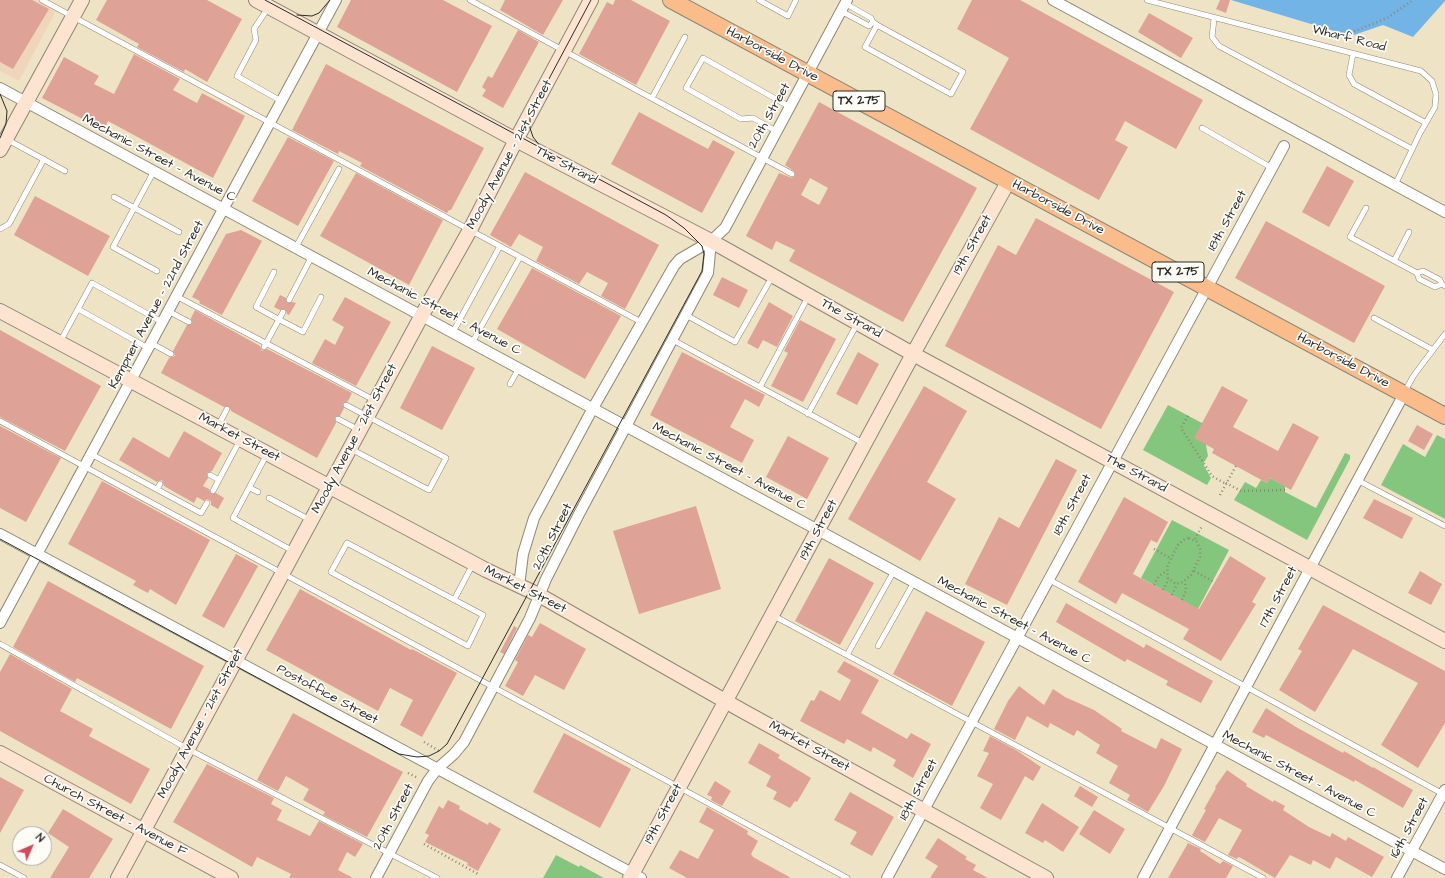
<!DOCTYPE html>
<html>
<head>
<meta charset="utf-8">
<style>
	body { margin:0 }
	#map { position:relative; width:1445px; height:878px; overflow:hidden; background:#efe3c5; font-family:"Architects Daughter",sans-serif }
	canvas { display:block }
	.north { position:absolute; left:12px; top:826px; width:40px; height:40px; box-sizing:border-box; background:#fdfcf7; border:1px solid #a9a8a5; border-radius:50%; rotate:45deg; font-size:11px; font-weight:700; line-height:16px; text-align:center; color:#2b2b2b }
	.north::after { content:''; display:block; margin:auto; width:14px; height:18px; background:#d1495b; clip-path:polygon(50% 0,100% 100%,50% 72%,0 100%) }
</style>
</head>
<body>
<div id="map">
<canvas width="1445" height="878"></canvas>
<div class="north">N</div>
</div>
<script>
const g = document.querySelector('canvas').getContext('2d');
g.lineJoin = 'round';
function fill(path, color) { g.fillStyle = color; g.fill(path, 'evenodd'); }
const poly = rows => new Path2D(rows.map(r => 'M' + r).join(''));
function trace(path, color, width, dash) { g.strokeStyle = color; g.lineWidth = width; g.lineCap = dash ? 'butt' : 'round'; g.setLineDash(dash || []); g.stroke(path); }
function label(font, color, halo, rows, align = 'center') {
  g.font = font + ' "Architects Daughter",sans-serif'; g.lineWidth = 3.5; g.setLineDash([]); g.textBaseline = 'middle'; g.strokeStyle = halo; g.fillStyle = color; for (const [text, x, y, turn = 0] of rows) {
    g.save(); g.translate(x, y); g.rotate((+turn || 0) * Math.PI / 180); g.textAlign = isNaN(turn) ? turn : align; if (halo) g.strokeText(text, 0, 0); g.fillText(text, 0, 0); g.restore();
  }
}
fill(poly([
	[0,0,36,0,56,11,19,81,0,71]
]), '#efd6bb');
fill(poly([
	[1168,405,1202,423,1208,456,1203,464,1211,478,1207,485,1143,450],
	[1437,435,1445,439,1445,519,1381,485,1403,444,1425,457],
	[1345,453,1350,455,1350,459,1307,540,1234,500,1245,482,1256,488,1261,480,1267,483,1270,478,1285,486,1285,492,1316,508],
	[1172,520,1229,550,1198,609,1141,578],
	[556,855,579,867,580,865,604,878,543,878]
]), '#85c67e');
fill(poly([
	[1231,0,1445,0,1445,1,1413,37,1383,25,1351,36]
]), '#73b4e7');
fill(poly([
	[0,0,32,0,49,9,13,69,0,62],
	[107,0,207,0,242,19,207,82,185,69,184,72,137,47,139,44,96,20],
	[351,0,443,0,492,26,457,92,337,27],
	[505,0,563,0,543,35,500,10],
	[615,0,631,0,670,21,636,85,579,54,607,2,613,5],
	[972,0,1020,0,1203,100,1176,149,1125,121,1115,140,1128,147,1099,200,970,129,1009,58,957,29],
	[1220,0,1230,0,1226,13,1216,9],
	[1149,13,1193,38,1181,58,1138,32],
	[518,30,539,42,503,108,482,96,486,90,482,87,488,76,492,78],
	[134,54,180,79,173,90,197,103,202,93,245,116,213,178,108,121,104,130,42,98,64,57,99,76,94,84,114,94],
	[326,64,484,148,451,210,449,210,447,213,360,166,362,163,339,151,338,154,292,130],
	[819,102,977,188,903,322,789,261,795,250,776,241,772,250,746,236,779,173,792,178,795,176,795,172,785,165],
	[810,178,828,188,819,205,801,195],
	[639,112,708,149,713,140,735,152,702,213,611,164],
	[288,137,334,161,298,226,252,201],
	[1327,166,1354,181,1329,227,1302,212],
	[525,172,659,245,625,309,601,296,608,283,587,272,579,284,536,261,543,247,519,234,511,247,490,235],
	[356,173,443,220,409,285,320,236],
	[35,196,110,236,88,276,14,235],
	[1036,218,1174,292,1101,429,945,346,998,245,1016,255],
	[1266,221,1385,286,1354,343,1235,278],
	[241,230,262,241,222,315,199,303,200,301,192,297,226,234],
	[532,268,621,316,585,379,497,329],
	[722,277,748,290,739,308,713,295],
	[280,295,286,298,287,303,293,302,296,303,289,315,287,314,285,309,280,310,274,307],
	[345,297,391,322,356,386,312,363,325,339,335,345,344,327,332,320],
	[769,302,793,316,777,347,763,340,758,349,747,343],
	[195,310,260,346,262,351,267,349,352,393,348,401,343,403,344,408,340,416,335,417,336,423,317,458,231,411,229,406,224,407,161,373,169,358,175,356,173,351,187,325,192,324,191,318],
	[800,320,836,339,803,402,771,386,788,353,784,351],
	[0,330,101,386,65,451,0,417],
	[432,346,475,368,442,430,400,408],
	[682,352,765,395,759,407,745,399,730,427,754,440,742,463,650,415],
	[858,352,879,364,857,405,836,394],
	[924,386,967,411,927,482,956,499,920,561,848,519],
	[1222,386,1248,400,1233,427,1278,451,1293,423,1319,437,1291,490,1270,478,1267,483,1212,453,1214,449,1194,438],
	[1417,425,1433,434,1424,450,1408,441],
	[0,426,61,458,26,522,0,508],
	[184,431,222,453,212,471,207,473,208,478,203,486,209,489,211,494,216,493,224,498,218,509,211,505,211,501,207,499,204,501,197,497,194,503,164,486,162,480,157,482,119,460,133,437,169,458],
	[788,436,829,458,807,499,766,477],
	[1056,459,1077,470,1007,605,965,584,999,517,1019,528],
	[102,481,210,540,176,605,150,589,148,593,133,585,136,581,68,544],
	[1124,497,1168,522,1157,543,1151,540,1133,574,1199,609,1230,556,1266,578,1252,602,1256,604,1221,661,1183,639,1189,629,1122,593,1116,604,1078,582],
	[1374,499,1413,518,1402,539,1363,518],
	[696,506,721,589,639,614,613,531],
	[236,554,258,566,224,628,202,616],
	[829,558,874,583,840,645,795,621],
	[1420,571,1442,584,1431,605,1408,593],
	[48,581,204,666,171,729,77,678,75,682,13,647],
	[300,589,411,650,412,649,457,673,422,737,400,725,413,700,390,688,378,711,266,650],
	[1066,603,1144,648,1146,644,1213,681,1201,703,1166,685,1168,681,1127,659,1125,662,1056,622],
	[1323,605,1445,671,1445,723,1418,768,1381,745,1418,683,1353,649,1315,712,1279,690,1302,651,1298,649],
	[926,611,985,642,952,706,893,674],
	[540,623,586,649,564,690,535,675,523,696,505,686,518,662,515,660,528,635,532,637],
	[514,626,517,628,504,654,500,652],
	[10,654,72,689,60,711,93,729,89,736,150,769,131,804,0,731,0,672],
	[844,661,879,680,861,713,907,739,911,733,931,744,913,778,893,766,896,760,873,747,871,752,847,739,844,744,800,721,811,700,814,701,820,690,840,701,851,680,837,672],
	[1019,686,1044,705,1053,689,1065,697,1094,710,1122,729,1121,731,1156,749,1161,738,1182,749,1164,786,1148,812,1127,800,1130,795,1109,783,1118,766,1096,753,1100,745,1077,730,1074,736,1050,723,1048,728,1027,716,1015,740,994,729,1008,701],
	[1266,708,1296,727,1343,753,1344,751,1373,768,1373,767,1413,790,1403,808,1355,780,1354,782,1266,735,1264,738,1252,732],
	[293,713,403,772,367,837,323,815,325,812,303,800,309,789,286,776,278,791,257,780],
	[564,733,631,769,600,828,533,792],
	[990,736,1016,750,1041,767,1033,781,1025,776,1001,820,980,808,993,784,977,776,989,753,983,751],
	[759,743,780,755,778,758,811,778,797,802,795,801,790,808,773,799,777,792,766,786,771,776,748,763],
	[207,764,274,798,271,804,282,810,277,820,310,836,319,821,363,844,355,857,347,852,338,870,353,878,289,878,291,874,257,857,252,867,173,822],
	[1227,770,1247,784,1246,786,1273,802,1274,800,1285,806,1283,810,1309,827,1330,837,1332,833,1346,841,1348,837,1384,857,1372,877,1336,857,1330,869,1313,860,1311,865,1290,855,1275,878,1241,858,1238,857,1237,859,1228,855,1242,830,1219,818,1205,842,1193,836,1192,835,1206,810,1204,809,1216,788,1215,787],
	[0,777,24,790,0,833],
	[715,781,731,791,722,806,711,800,712,797,707,795],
	[1080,786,1098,797,1092,807,1074,796],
	[850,792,894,817,872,856,850,844,857,832,834,820],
	[448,800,460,806,459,809,488,825,489,822,501,829,478,871,467,865,468,863,425,842,429,835,425,833,439,806,443,809],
	[1042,803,1079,827,1063,852,1045,840,1043,843,1025,833],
	[707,807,748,831,747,834,758,841,751,854,753,857,791,878,687,878,669,868,680,850,698,859,714,830,699,822],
	[63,809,113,839,89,878,50,878,69,847,48,833],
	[1094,810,1125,829,1110,854,1079,834],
	[938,838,967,857,965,859,976,865,973,870,988,878,930,878,938,866,925,858],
	[1188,843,1201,849,1200,851,1220,864,1223,861,1233,866,1226,878,1168,878]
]), '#dfa296');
const lane = poly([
	[42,0,641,322],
	[470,0,792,174],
	[759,0,788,16,796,0],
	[1147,0,1421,71,1432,81,1436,94,1435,107,1420,133,1395,185],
	[846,4,871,18,873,22,877,25,963,72,951,94,865,47,877,25],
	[268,8,254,29,256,40,237,76,281,101],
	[841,11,869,26,873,22],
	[1214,19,1212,37,1219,46,1412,149],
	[1353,54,1349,75,1354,84,1426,123],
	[652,98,685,37],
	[1202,128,1272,168],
	[776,131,753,118,741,119,686,88,703,58,790,107],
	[8,140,65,171],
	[154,171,113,247,157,271],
	[114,197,179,232],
	[1366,208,1350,237,1417,273,1419,279,1435,287,1442,284],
	[0,229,9,224,44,159],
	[296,247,339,169],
	[1394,261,1409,232],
	[274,272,256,307,278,319,303,332,321,297],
	[1417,273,1423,271,1440,280,1442,284,1445,286],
	[176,296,374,400],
	[289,300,312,256],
	[78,309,148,348],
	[168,311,189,322],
	[686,315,735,342,772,277],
	[1374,318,1433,350],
	[453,332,500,246],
	[673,340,863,443],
	[60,342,92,283,162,322],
	[151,343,171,354],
	[472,343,520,257],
	[264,347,283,312],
	[510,384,519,368],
	[760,387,808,297],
	[1404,393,1414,375,1445,334],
	[346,405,446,458,429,490,351,449],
	[808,414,857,324],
	[338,419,359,430],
	[0,421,847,878],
	[218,426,227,409],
	[91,454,201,513,207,503],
	[267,454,233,518,293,551],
	[210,475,219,480],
	[1357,480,1445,526],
	[250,488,258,492],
	[157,489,160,484],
	[213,491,240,440],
	[269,498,310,520],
	[347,543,483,615,468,646,331,572,347,543],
	[1048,579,1443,794],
	[454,600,473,564],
	[774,616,1263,878],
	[0,644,188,749,437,878],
	[878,646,914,582],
	[847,655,894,571],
	[0,865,24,878]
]);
const street = poly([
	[1053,0,1445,212],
	[0,88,1445,869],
	[0,534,641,878],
	[519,586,523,554,534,518,593,408,674,266,680,259,711,241,725,228,847,0],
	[0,623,336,0],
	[376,878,428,781,437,769,454,754,464,742,530,618,546,579,579,514,708,273,711,241],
	[887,878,1284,146],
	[1143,878,1404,394],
	[1397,878,1445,790]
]);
const secondary = poly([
	[256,0,516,140,711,241,913,354,1445,641],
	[0,150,82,0],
	[0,311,486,570,539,595,741,710,1046,878],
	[0,753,231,878],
	[118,878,422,315,470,230,516,140,591,0],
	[630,878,913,354,1008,182]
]);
const primary = poly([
	[671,0,1445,416]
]);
trace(lane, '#8d8778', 6);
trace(street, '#8d8778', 12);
trace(secondary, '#8d8778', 16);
trace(primary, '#8d8778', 18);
trace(poly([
	[1343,36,1387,18,1413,0],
	[1188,416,1181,428,1212,476,1226,484],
	[1226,483,1241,491,1286,490],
	[1220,495,1236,466],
	[1189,538,1197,542,1200,549,1200,557,1191,575,1183,582,1176,584,1168,578,1167,567,1178,545,1183,540,1189,538],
	[1195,539,1202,526],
	[1154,549,1170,558],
	[1194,571,1214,582],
	[1154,585,1159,576,1166,571],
	[1163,590,1169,579],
	[1172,595,1177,584],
	[1182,600,1186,590,1185,581],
	[424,742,441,752],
	[408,773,418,778],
	[424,844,478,874]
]), '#8d8778', 2.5, [1, 3]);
trace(lane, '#fff', 5);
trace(street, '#fff', 10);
trace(secondary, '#fde4d0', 14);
trace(primary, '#f9bc8a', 16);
trace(poly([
	[297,15,312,16,319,13,330,0],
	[0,94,7,111,6,124,0,138],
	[540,146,533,137,530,128,530,118,534,107,591,0],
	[0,539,399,754,417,757,429,756,439,751,447,744,702,271,704,254,702,246,684,228,666,215,265,0]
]), '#2b2b2b', 1);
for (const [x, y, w] of [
	[859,101,52],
	[1178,272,52]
]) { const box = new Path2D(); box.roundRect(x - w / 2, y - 10, w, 20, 3); g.fillStyle = '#fdfcf7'; g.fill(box); trace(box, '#2b2b2b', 1); }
label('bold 12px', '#2b2b2b', null, [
	["TX 275",859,101],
	["TX 275",1178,272]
]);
label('13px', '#2b2b2b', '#fdfcf7', [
	["Wharf Road",1349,39,14],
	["Harborside Drive",772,55,28],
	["20th Street",770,116,-61],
	["Moody Avenue - 21st Street",510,155,-62],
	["Mechanic Street - Avenue C",159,159,28],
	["The Strand",566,166,28],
	["Harborside Drive",1058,208,28],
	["18th Street",1228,221,-61],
	["19th Street",973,245,-61],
	["Kempner Avenue - 22nd Street",157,305,-62],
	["Mechanic Street - Avenue C",444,312,28],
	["The Strand",851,319,29],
	["Harborside Drive",1343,361,28],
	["Market Street",239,438,28],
	["Moody Avenue - 21st Street",355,439,-62],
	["Mechanic Street - Avenue C",729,467,28],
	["The Strand",1136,474,28],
	["18th Street",1073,505,-62],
	["19th Street",819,530,-62],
	["20th Street",553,537,-63],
	["Market Street",525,590,27],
	["17th Street",1279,597,-62],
	["Mechanic Street - Avenue C",1014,621,28],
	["Postoffice Street",327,695,28],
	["Moody Avenue - 21st Street",201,724,-62],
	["Market Street",809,747,29],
	["Mechanic Street - Avenue C",1299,775,28],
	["18th Street",919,790,-62],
	["19th Street",664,814,-62],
	["Church Street - Avenue F",115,816,28],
	["20th Street",394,817,-62],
	["16th Street",1410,828,-62]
]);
</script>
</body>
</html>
